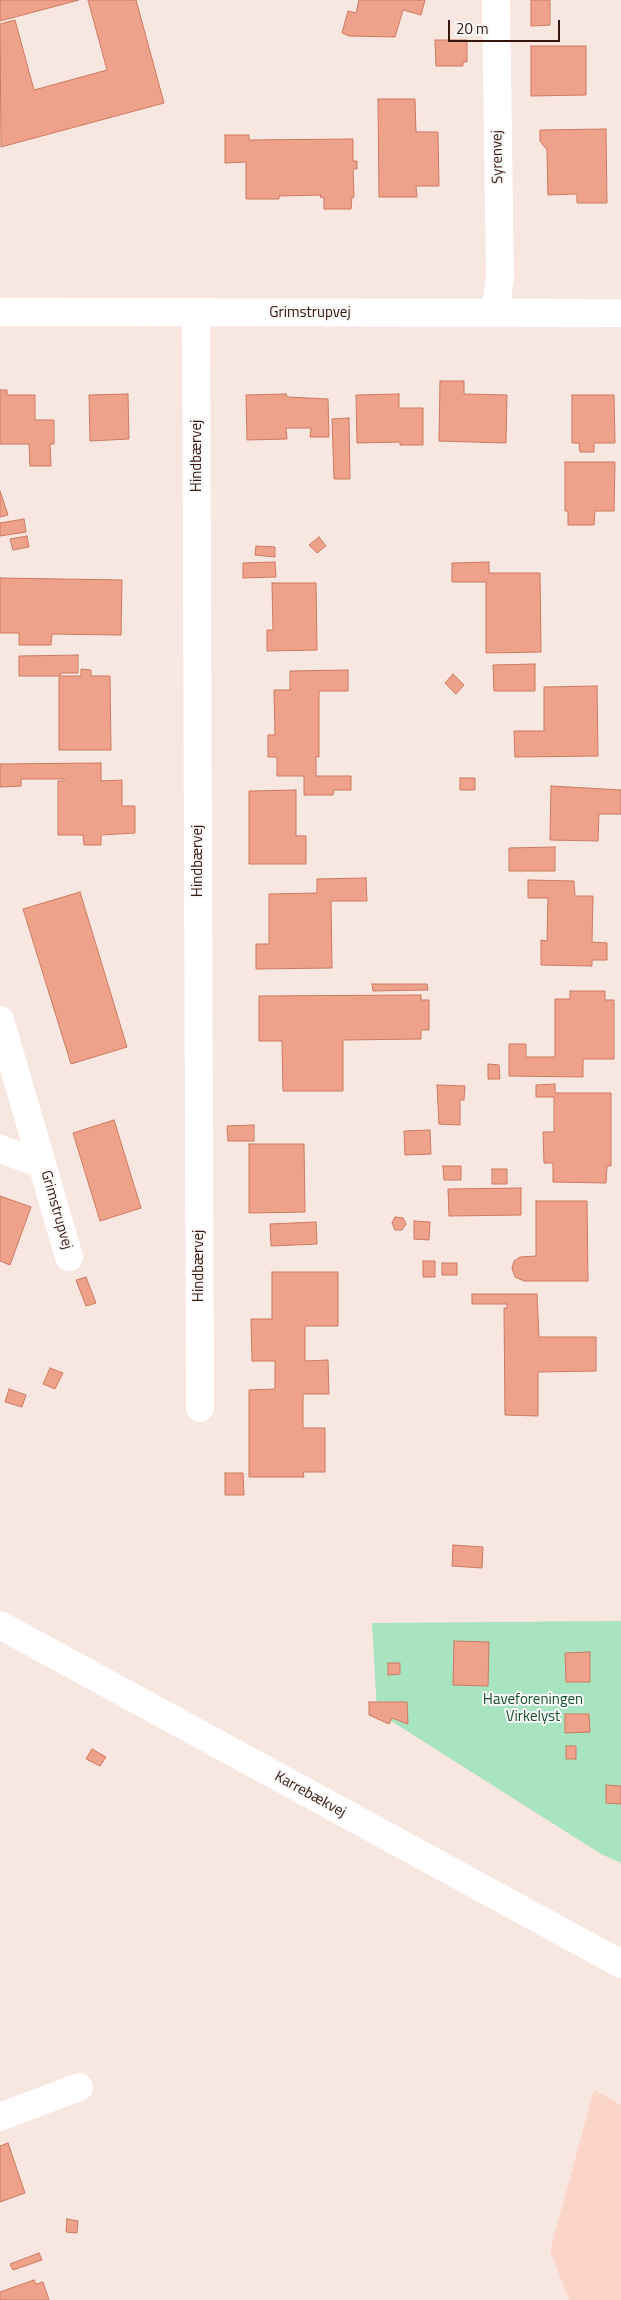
<!DOCTYPE html>
<html>
<head>
<meta charset="utf-8">
<style>
	body { margin:0 }
	#map { position:relative; width:621px; height:2300px; overflow:hidden; background:#f8e6e0; font-family:"Titillium Web",sans-serif }
	canvas { display:block }
	.scale { position:absolute; left:448px; top:20px; width:112px; height:22px; box-sizing:border-box; border:2px solid #36160d; border-top:0; padding-left:6px; font-size:15px; line-height:18px; white-space:nowrap; color:#36160d; -webkit-text-stroke:4px #f8f8f8; paint-order:stroke }
</style>
</head>
<body>
<div id="map">
<canvas width="621" height="2300"></canvas>
<div class="scale">20 m</div>
</div>
<script>
const g = document.querySelector('canvas').getContext('2d');
g.lineJoin = 'round';
function fill(path, color) { g.fillStyle = color; g.fill(path, 'evenodd'); }
const poly = rows => new Path2D(rows.map(r => 'M' + r).join(''));
function trace(path, color, width, dash) { g.strokeStyle = color; g.lineWidth = width; g.lineCap = dash ? 'butt' : 'round'; g.setLineDash(dash || []); g.stroke(path); }
function label(font, color, halo, rows, align = 'center') {
  g.font = font + ' "Titillium Web",sans-serif'; g.lineWidth = 4; g.setLineDash([]); g.textBaseline = 'middle'; g.strokeStyle = halo; g.fillStyle = color; for (const [text, x, y, turn = 0] of rows) {
    g.save(); g.translate(x, y); g.rotate((+turn || 0) * Math.PI / 180); g.textAlign = isNaN(turn) ? turn : align; if (halo) g.strokeText(text, 0, 0); g.fillText(text, 0, 0); g.restore();
  }
}
fill(poly([
	[594,2090,621,2105,621,2300,569,2300,550,2251]
]), '#fcd5c9');
fill(poly([
	[621,1621,621,1863,601,1854,377,1712,372,1623]
]), '#a8e4c0');
const building = poly([
	[0,0,79,0,0,21,0,0],
	[88,0,136,0,164,103,1,147,0,24,15,20,34,90,107,70,88,0],
	[359,0,425,0,421,15,403,10,395,37,349,36,342,33,348,11,356,13,359,0],
	[531,0,550,0,550,25,531,26,531,0],
	[435,40,467,40,467,62,463,62,463,66,436,66,435,40],
	[531,46,586,46,586,95,531,96,531,46],
	[378,99,415,99,416,132,438,132,439,186,416,186,417,197,379,197,378,99],
	[606,129,607,203,577,203,577,194,548,195,547,150,540,141,540,130,606,129],
	[225,135,249,135,249,140,353,139,353,161,357,161,357,169,353,169,354,197,352,197,351,209,324,209,324,198,320,197,321,195,279,196,279,199,246,199,246,162,225,163,225,135],
	[440,381,464,381,464,394,507,395,506,443,439,441,440,381],
	[0,390,7,390,7,395,35,395,35,420,54,420,54,444,50,444,51,466,30,466,29,444,0,444,0,390],
	[128,394,129,439,90,441,89,395,128,394],
	[286,394,287,397,328,399,329,437,310,437,311,428,286,428,287,439,247,440,246,395,286,394],
	[399,394,399,408,423,408,423,445,400,445,400,442,357,443,356,395,399,394],
	[572,395,614,395,615,443,594,443,594,452,580,452,579,443,572,443,572,395],
	[349,418,350,479,334,479,332,419,349,418],
	[565,462,615,462,614,511,595,511,594,525,568,525,568,511,565,511,565,462],
	[0,491,8,515,0,517,0,491],
	[24,519,26,532,0,536,0,523,24,519],
	[27,536,29,547,13,550,10,539,27,536],
	[319,537,326,546,317,553,309,545,319,537],
	[256,546,275,547,275,557,255,555,256,546],
	[275,562,276,577,243,578,243,563,275,562],
	[489,562,489,573,540,573,541,652,486,653,486,582,452,582,452,563,489,562],
	[0,578,122,580,121,635,52,634,51,645,19,645,19,633,0,633,0,578],
	[272,583,316,583,317,650,267,651,267,630,273,630,272,583],
	[78,655,78,673,61,673,60,676,81,676,81,669,91,670,91,676,110,676,111,750,59,750,59,676,19,676,19,656,78,655],
	[535,664,535,691,494,691,493,665,535,664],
	[348,670,348,691,319,691,319,757,316,757,316,776,351,776,351,790,334,790,333,795,304,795,304,776,277,776,277,757,268,757,268,735,275,735,274,690,290,690,290,671,348,670],
	[453,674,464,685,456,694,445,683,453,674],
	[597,686,598,756,515,757,514,731,544,731,544,687,597,686],
	[101,763,101,781,122,780,122,806,135,806,135,833,101,835,101,845,84,845,83,835,58,835,58,781,64,781,64,779,21,779,21,786,0,787,0,764,101,763],
	[460,778,475,778,475,790,460,790,460,778],
	[551,786,621,790,621,814,599,814,598,841,550,840,551,786],
	[296,790,296,836,306,836,306,864,249,864,249,791,296,790],
	[555,847,555,871,509,871,509,848,555,847],
	[366,878,367,901,331,901,332,968,256,969,256,944,269,944,269,894,317,893,317,879,366,878],
	[528,880,574,881,575,896,593,896,592,942,607,943,607,960,592,960,592,966,541,965,541,940,547,941,548,898,528,898,528,880],
	[80,892,127,1047,71,1064,23,909,80,892],
	[372,984,427,984,428,990,373,991,372,984],
	[570,991,605,991,605,1000,614,1000,614,1059,583,1059,583,1077,509,1076,509,1044,526,1044,526,1057,555,1057,555,999,570,999,570,991],
	[421,995,421,1000,429,1000,429,1030,421,1030,421,1039,343,1040,343,1091,283,1091,282,1041,259,1041,259,996,421,995],
	[488,1064,499,1065,500,1079,488,1079,488,1064],
	[555,1084,555,1093,611,1093,611,1166,607,1166,606,1183,553,1182,553,1163,544,1163,543,1132,554,1132,554,1097,536,1097,536,1085,555,1084],
	[437,1085,465,1086,464,1100,460,1100,460,1125,439,1124,437,1085],
	[114,1120,141,1208,100,1221,73,1133,114,1120],
	[254,1125,254,1141,228,1141,227,1126,254,1125],
	[430,1130,431,1154,405,1155,404,1131,430,1130],
	[249,1144,304,1144,305,1212,249,1213,249,1144],
	[443,1166,461,1166,461,1180,444,1180,443,1166],
	[492,1169,507,1169,507,1184,492,1184,492,1169],
	[521,1188,521,1215,449,1216,448,1189,521,1188],
	[0,1196,31,1207,10,1265,0,1261,0,1196],
	[536,1201,587,1201,588,1281,524,1281,515,1277,512,1268,514,1261,520,1257,536,1256,536,1201],
	[395,1217,403,1218,406,1224,402,1230,395,1230,392,1223,395,1217],
	[414,1221,430,1222,429,1240,414,1239,414,1221],
	[316,1222,317,1244,271,1246,270,1224,316,1222],
	[423,1261,435,1261,435,1277,423,1277,423,1261],
	[442,1263,457,1263,457,1275,442,1275,442,1263],
	[272,1272,338,1272,338,1326,305,1326,305,1361,328,1360,329,1394,303,1394,303,1428,325,1428,325,1472,303,1472,304,1477,249,1477,249,1390,275,1389,275,1361,252,1361,251,1319,272,1319,272,1272],
	[86,1277,96,1303,86,1306,76,1280,86,1277],
	[472,1294,537,1294,539,1337,596,1337,596,1371,538,1372,538,1416,505,1415,504,1308,507,1308,507,1304,472,1304,472,1294],
	[50,1368,63,1373,55,1389,43,1384,50,1368],
	[9,1389,26,1395,22,1407,5,1402,9,1389],
	[225,1473,243,1473,244,1495,225,1495,225,1473],
	[453,1545,483,1547,482,1568,452,1566,453,1545],
	[454,1641,489,1642,488,1686,453,1685,454,1641],
	[590,1652,590,1682,566,1682,565,1653,590,1652],
	[388,1663,400,1663,400,1674,388,1675,388,1663],
	[369,1702,407,1702,408,1724,392,1718,389,1724,369,1715,369,1702],
	[565,1714,589,1714,590,1732,565,1733,565,1714],
	[566,1746,576,1746,576,1759,566,1759,566,1746],
	[92,1749,106,1757,100,1766,86,1759,92,1749],
	[606,1785,621,1786,621,1804,606,1803,606,1785],
	[8,2143,25,2193,0,2202,0,2146,8,2143],
	[67,2219,78,2221,77,2233,66,2232,67,2219],
	[39,2253,42,2260,13,2270,10,2264,39,2253],
	[34,2280,36,2284,43,2282,49,2300,0,2300,0,2292,34,2280]
]);
fill(building, '#efa28b');
trace(building, '#cb7a62', 1);
trace(poly([
	[0,312,621,313],
	[495,313,500,278,496,0],
	[196,314,200,1408],
	[0,1020,42,1164,0,1149],
	[42,1164,69,1257],
	[0,1625,621,1964],
	[0,2117,79,2087]
]), '#fff', 28);
label('15px', '#36160d', '#f8f8f8', [
	["Syrenvej",498,157,-91],
	["Grimstrupvej",310,313],
	["Hindbærvej",197,456,-90],
	["Hindbærvej",198,861,-90],
	["Grimstrupvej",56,1210,74],
	["Hindbærvej",199,1266,-90],
	["Karrebækvej",310,1795,29]
]);
label('15px', '#175033', '#f8f8f8', [
	["Haveforeningen",533,1700],
	["Virkelyst",533,1717]
]);
</script>
</body>
</html>
